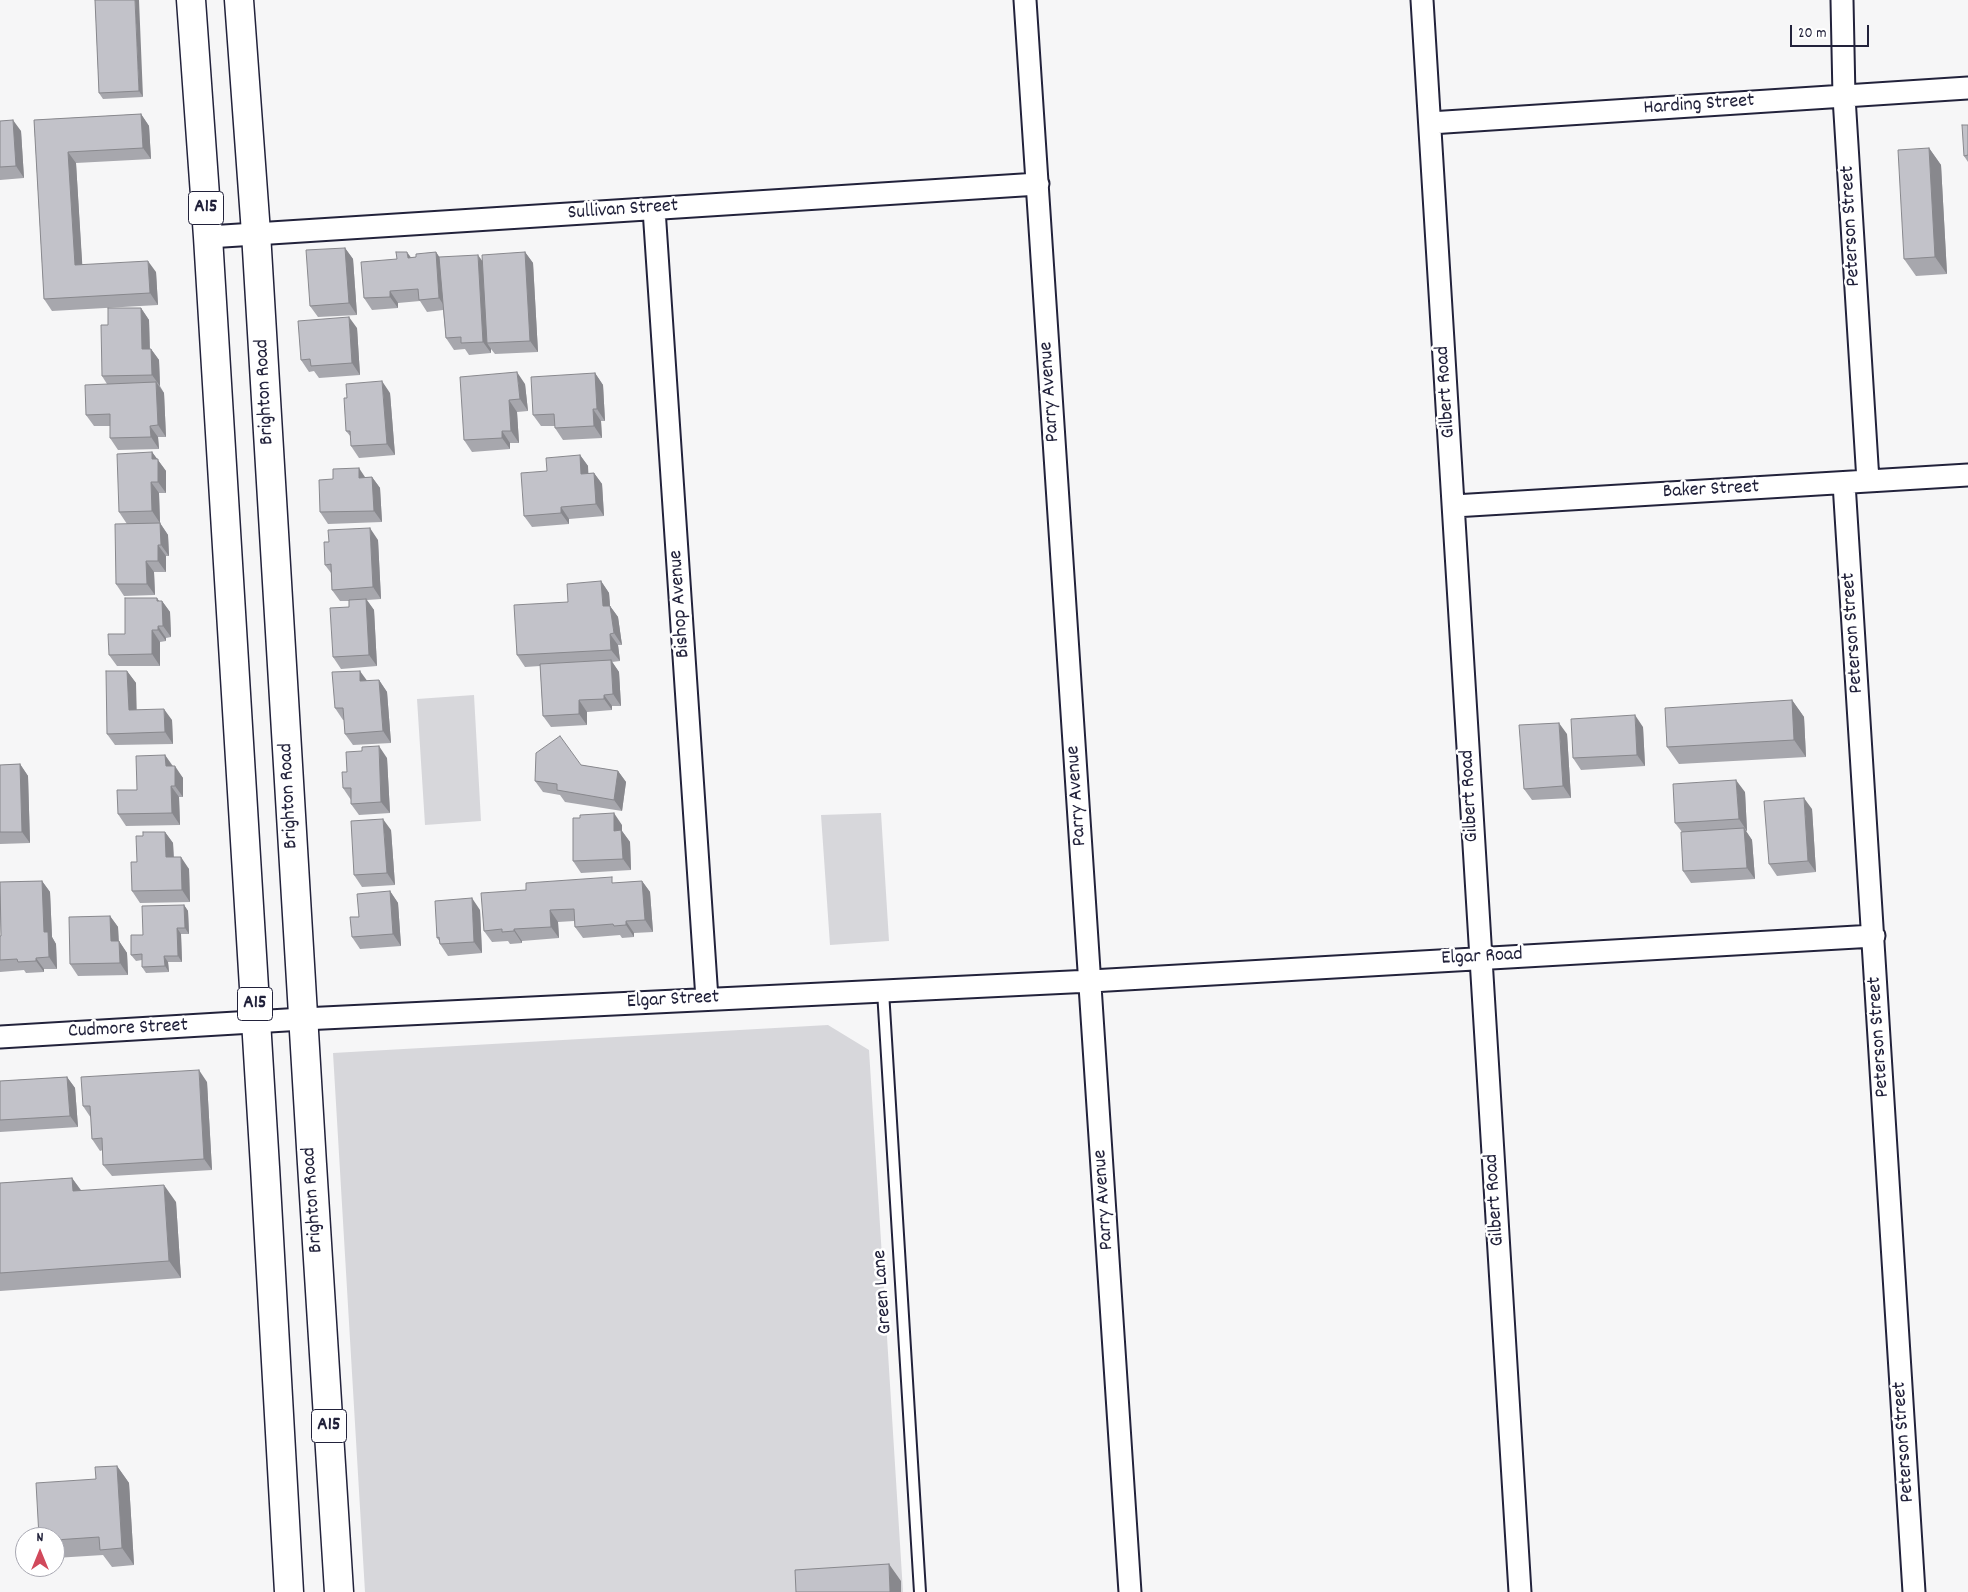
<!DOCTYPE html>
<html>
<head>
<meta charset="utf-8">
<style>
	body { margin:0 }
	#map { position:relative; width:1968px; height:1592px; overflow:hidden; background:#f6f6f7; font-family:Dekko,sans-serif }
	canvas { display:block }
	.north { position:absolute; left:15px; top:1527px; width:50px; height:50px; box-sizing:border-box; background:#fff; border:1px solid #a7a7b1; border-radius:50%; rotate:0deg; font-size:14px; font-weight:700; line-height:20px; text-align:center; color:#22223b }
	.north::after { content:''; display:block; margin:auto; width:18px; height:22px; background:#d1495b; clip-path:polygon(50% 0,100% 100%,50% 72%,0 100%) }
	.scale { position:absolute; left:1790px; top:25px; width:79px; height:22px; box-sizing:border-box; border:2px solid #22223b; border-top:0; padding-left:6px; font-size:15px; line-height:18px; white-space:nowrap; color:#22223b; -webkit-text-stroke:4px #fff; paint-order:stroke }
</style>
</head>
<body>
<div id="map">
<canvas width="1968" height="1592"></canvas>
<div class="north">N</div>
<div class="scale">20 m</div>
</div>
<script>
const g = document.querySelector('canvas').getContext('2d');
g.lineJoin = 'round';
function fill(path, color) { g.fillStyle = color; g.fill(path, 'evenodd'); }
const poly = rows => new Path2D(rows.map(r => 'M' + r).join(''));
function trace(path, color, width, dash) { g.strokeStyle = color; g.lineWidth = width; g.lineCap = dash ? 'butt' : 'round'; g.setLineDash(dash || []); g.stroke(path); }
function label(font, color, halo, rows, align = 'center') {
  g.font = font + ' Dekko,sans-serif'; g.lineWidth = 5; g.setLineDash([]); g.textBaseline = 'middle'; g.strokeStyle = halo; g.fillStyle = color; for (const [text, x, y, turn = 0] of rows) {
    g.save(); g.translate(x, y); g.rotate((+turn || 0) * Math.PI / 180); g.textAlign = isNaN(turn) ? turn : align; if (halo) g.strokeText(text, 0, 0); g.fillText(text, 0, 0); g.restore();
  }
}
fill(poly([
	[474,695,481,821,425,825,417,699],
	[881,813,889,941,830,945,821,815],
	[828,1025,869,1050,903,1592,365,1592,333,1053]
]), '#d7d7db');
const lane = poly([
	[883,991,920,1592]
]);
const street = poly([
	[1025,0,1130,1592],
	[1422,0,1520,1592],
	[1842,0,1844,97,1868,481],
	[1430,123,1968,88],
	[654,209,707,999],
	[208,237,1038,184],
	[1844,483,1914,1592],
	[1454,506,1968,475],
	[0,1037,303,1019,1091,981,1874,936]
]);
const primary = poly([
	[191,0,208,237,265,1167,289,1592],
	[239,0,256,233,312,1164,339,1592]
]);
trace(lane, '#22223b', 14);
trace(street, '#22223b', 25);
trace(primary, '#22223b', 31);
trace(lane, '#fff', 10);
trace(street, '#fff', 21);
trace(primary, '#fff', 28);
fill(poly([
	[95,0,143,97,103,99,99,93],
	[141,114,149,126,151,159,76,163,82,264,156,272,158,305,52,311,44,299,34,120],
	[0,121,21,131,24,178,0,180],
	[1968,125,1968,162,1964,156],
	[1929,148,1941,165,1947,274,1916,276,1904,259],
	[345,248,353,259,357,315,318,317,310,306],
	[436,252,439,257,482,261,525,252,533,263,538,352,495,354,491,349,491,353,469,355,465,349,454,350,446,338,443,310,427,312,420,301,398,303,398,308,372,310,364,298,397,259,416,257],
	[141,308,149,320,150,349,151,349,159,360,160,386,164,393,166,437,158,437,159,449,118,450,110,438,110,426,94,426,86,415,107,384,102,376,108,325],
	[357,328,360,375,319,378,314,371,309,372,301,360],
	[595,373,603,385,605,421,601,421,602,438,563,440,555,428,555,426,541,426,533,415],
	[525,384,528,411,517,412,519,443,510,443,510,449,472,452,464,440],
	[390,393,395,455,359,458,351,446,351,437,346,431],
	[152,452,166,471,166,493,159,493,160,523,168,535,169,556,166,556,166,572,154,572,155,595,124,596,116,584,127,524,119,512],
	[580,455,588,466,588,473,594,473,602,484,604,516,569,519,569,524,532,527,524,516,547,471],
	[365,477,372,477,380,488,382,522,328,524,320,512],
	[378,540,381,599,367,600,374,610,377,666,341,669,333,657,349,607,349,601,340,601,332,590,331,573,325,565],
	[601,581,609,593,610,606,618,617,622,645,618,645,620,661,612,662,619,672,621,706,612,706,612,710,587,712,587,725,551,727,543,716,540,666,525,667,517,655,568,602],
	[157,598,159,601,162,601,170,612,171,637,166,638,166,641,160,642,160,666,117,666,109,655,125,634],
	[127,671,136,683,136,710,172,720,173,744,115,745,107,734],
	[379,680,387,692,391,743,353,745,345,734,344,720,343,720,335,708],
	[1792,700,1804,717,1806,757,1679,764,1667,747],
	[1643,727,1645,766,1581,770,1573,758],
	[1567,734,1571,798,1532,800,1524,789],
	[165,755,173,766,183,778,183,797,179,797,180,825,126,826,118,814],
	[387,758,390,813,359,815,351,804,351,800,343,788,347,772],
	[20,764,28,776,30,843,0,844,0,765],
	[581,765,618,771,626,782,622,811,565,802,560,795,543,792,535,781],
	[1745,792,1747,831,1746,831,1752,840,1755,879,1691,883,1683,871,1682,832,1675,823],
	[1812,809,1816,872,1777,876,1769,864],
	[622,825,622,831,630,842,631,870,581,873,573,861],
	[391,830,395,885,362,887,354,875],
	[165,832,173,843,174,857,189,869,190,902,140,903,132,891,143,836],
	[42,881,50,892,52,937,56,944,57,969,44,969,44,972,26,973,24,970,0,972,0,936,1,936,0,914,0,882],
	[642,881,650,892,653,932,634,933,634,937,622,938,620,935,583,938,575,927,574,921,558,922,559,938,522,941,522,943,510,944,508,941,492,942,484,931,526,890],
	[390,891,398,903,401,946,360,949,352,937,359,917],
	[184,905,188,911,189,934,181,934,182,962,168,962,169,972,146,973,142,967,142,960,136,961,131,955,143,935],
	[480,910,482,953,448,956,440,944,440,942,437,938],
	[110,916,118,927,119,941,127,953,128,975,78,976,70,964],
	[67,1077,75,1088,78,1127,0,1132,0,1081],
	[207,1082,212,1170,112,1176,103,1165,103,1150,100,1151,92,1139,91,1118,83,1106],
	[72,1178,81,1190,176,1202,181,1278,0,1291,0,1183],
	[117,1466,129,1483,134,1565,112,1567,103,1555,55,1558,55,1537,96,1479]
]), '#a7a7ad');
fill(poly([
	[135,0,139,0,143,97,139,91],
	[141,114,149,126,151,159,143,148],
	[13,120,21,131,24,178,16,166],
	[1929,148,1941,165,1947,274,1935,257],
	[68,152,76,163,83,276,75,265],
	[345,248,353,259,357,315,349,303],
	[407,252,415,263,408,258],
	[436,252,444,264,447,310,439,298],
	[525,252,533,263,538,352,530,341],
	[478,255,486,266,487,343,491,349,491,353,483,342],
	[148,261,156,272,158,305,150,293],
	[390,291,398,303,398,308,390,297],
	[141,308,149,320,150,360,142,349],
	[349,317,357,328,360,375,352,363],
	[151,349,159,360,160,386,152,375],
	[517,372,525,384,528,411,520,399],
	[595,373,603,385,605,421,597,409],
	[382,381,390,393,395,455,387,444],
	[156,382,164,393,166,437,158,425],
	[509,400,517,412,519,443,511,431],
	[593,409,601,421,602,438,594,426],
	[150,426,158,437,159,449,151,437],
	[502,431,510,443,510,449,502,438],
	[152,452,166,471,166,493,158,482,152,459],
	[580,455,588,466,589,485,581,474],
	[359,468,367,480,359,478],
	[594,473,602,484,604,516,596,504],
	[372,477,380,488,382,522,374,511],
	[151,482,159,493,160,523,152,511],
	[561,507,569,519,569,524,561,513],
	[160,523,168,535,169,556,161,545],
	[370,528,378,540,381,599,373,587],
	[158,545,166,556,166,572,158,561],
	[146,561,154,572,155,595,147,584],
	[601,581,609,593,611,618,603,606],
	[157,598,162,606,162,601,170,612,171,637,163,626],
	[366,599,374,610,377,666,369,655],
	[610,606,618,617,622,645,614,633],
	[158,626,166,638,166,641,158,630],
	[152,630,160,642,160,666,152,654],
	[610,634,618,645,620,661,611,650],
	[611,660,619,672,621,706,613,694],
	[127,671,136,683,137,721,129,710],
	[360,671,368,682,360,681],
	[379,680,387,692,391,743,383,731],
	[604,695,612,706,612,710,604,699],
	[579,700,587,712,587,725,579,714],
	[1792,700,1804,717,1806,757,1794,740],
	[164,709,172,720,173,744,165,732],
	[1635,715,1643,727,1645,766,1637,755],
	[1559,723,1567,734,1571,798,1563,786],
	[379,746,387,758,390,813,381,802],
	[165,755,173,767,166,766],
	[20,764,28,776,30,843,22,832],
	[175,766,183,778,183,797,175,786],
	[618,771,626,782,622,811,614,800],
	[1736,780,1745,792,1747,831,1739,819],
	[171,786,179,797,180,825,172,813],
	[1804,798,1812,809,1816,872,1808,861],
	[614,813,622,825,622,831,630,842,631,870,623,859,614,831],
	[383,819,391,830,395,885,387,873],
	[1744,828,1752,840,1755,879,1747,868],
	[165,832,173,843,174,869,166,857],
	[181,857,189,869,190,902,182,890],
	[42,881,50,892,52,937,56,944,57,969,49,957,44,932],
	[642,881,650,892,653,932,645,920],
	[390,891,398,903,401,946,393,934],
	[472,898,480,910,482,953,474,942],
	[184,905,188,911,189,934,185,928],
	[550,910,558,922,559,938,551,927],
	[110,916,118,927,119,953,111,941],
	[626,921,634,933,634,937,626,925],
	[177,928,181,934,182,962,178,956],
	[514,929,522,941,522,943,514,931],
	[119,941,127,953,128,975,120,963],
	[164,956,168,962,169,972,165,966],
	[36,958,44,969,44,972,36,961],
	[199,1070,207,1082,212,1170,204,1159],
	[67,1077,75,1088,78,1127,70,1116],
	[72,1178,84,1195,73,1191],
	[164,1185,176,1202,181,1278,169,1261],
	[117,1466,129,1483,134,1565,122,1548],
	[889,1564,901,1581,901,1592,890,1592]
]), '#88888d');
const building = poly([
	[95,0,135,0,139,91,99,93,95,0],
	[141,114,143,148,68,152,75,265,148,261,150,293,44,299,34,120,141,114],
	[13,120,16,166,0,167,0,121,13,120],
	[1962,125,1968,125,1968,155,1964,156,1962,125],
	[1929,148,1935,257,1904,259,1898,150,1929,148],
	[345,248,349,303,310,306,306,250,345,248],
	[396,252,407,252,408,258,416,257,416,254,436,252,439,298,419,300,418,289,390,291,390,297,364,298,361,262,397,259,396,252],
	[525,252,530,341,487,343,482,255,525,252],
	[478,255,483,342,461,343,461,337,446,338,439,257,478,255],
	[108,308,141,308,142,349,151,349,152,375,102,376,101,325,108,325,108,308],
	[349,317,352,363,311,366,310,359,301,360,298,321,349,317],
	[517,372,520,399,509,400,511,431,502,431,502,438,464,440,460,377,517,372],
	[595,373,597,409,593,409,594,426,555,428,554,414,533,415,531,377,595,373],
	[382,381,387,444,351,446,350,431,346,431,344,398,347,398,346,384,382,381],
	[156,382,158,425,150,426,151,437,110,438,110,414,86,415,85,385,156,382],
	[152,452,152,459,158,459,158,482,151,482,152,511,119,512,117,454,152,452],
	[580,455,581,474,594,473,596,504,561,507,561,513,524,516,521,473,547,471,546,458,580,455],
	[359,468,359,478,372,477,374,511,320,512,319,480,333,479,333,469,359,468],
	[160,523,161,545,158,545,158,561,146,561,147,584,116,584,115,524,160,523],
	[370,528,373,587,332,590,331,564,325,565,324,542,329,542,328,530,370,528],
	[601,581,603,606,610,606,614,633,610,634,611,650,517,655,514,605,568,602,567,584,601,581],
	[125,598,157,598,157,601,162,601,163,626,158,626,158,630,152,630,152,654,109,655,108,634,125,634,125,598],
	[366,599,369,655,333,657,330,608,349,607,349,600,366,599],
	[611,660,613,694,604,695,604,699,579,700,579,714,543,716,540,664,611,660],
	[106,671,127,671,129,710,164,709,165,732,107,734,106,671],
	[360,671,360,681,379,680,383,731,345,734,343,708,335,708,332,672,360,671],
	[1792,700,1794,740,1667,747,1665,708,1792,700],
	[1635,715,1637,755,1573,758,1571,719,1635,715],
	[1559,723,1563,786,1524,789,1519,725,1559,723],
	[560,736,581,765,618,771,614,800,557,790,557,784,535,781,536,753,560,736],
	[379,746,381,802,351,804,351,788,343,788,342,772,347,772,346,752,362,751,362,747,379,746],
	[165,755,166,766,175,766,175,786,171,786,172,813,118,814,117,790,137,790,136,756,165,755],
	[20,764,22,832,0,832,0,765,20,764],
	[1736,780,1739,819,1675,823,1673,784,1736,780],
	[1804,798,1808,861,1769,864,1764,801,1804,798],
	[614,813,614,831,621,830,623,859,573,861,573,818,580,818,580,815,614,813],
	[383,819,387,873,354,875,351,821,383,819],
	[1744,828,1747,868,1683,871,1681,832,1744,828],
	[143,832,165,832,166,857,181,857,182,890,132,891,131,862,137,862,136,836,143,836,143,832],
	[612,877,612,883,642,881,645,920,626,921,626,925,614,926,613,924,575,927,574,909,550,910,551,927,514,929,514,931,502,932,502,929,484,931,481,893,526,890,526,883,612,877],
	[42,881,44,932,48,932,49,957,36,958,36,961,18,962,17,959,0,960,0,936,1,936,0,882,42,881],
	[390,891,393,934,352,937,350,917,359,917,357,894,390,891],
	[472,898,474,942,440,944,439,937,437,938,435,901,472,898],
	[184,905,185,928,177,928,178,956,164,956,165,966,142,967,142,954,131,955,131,935,143,935,142,906,184,905],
	[110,916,111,941,119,941,120,963,70,964,69,917,110,916],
	[199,1070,204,1159,103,1165,102,1138,92,1139,90,1106,83,1106,81,1077,199,1070],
	[67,1077,70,1116,0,1120,0,1081,67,1077],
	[72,1178,73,1191,164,1185,169,1261,0,1273,0,1183,72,1178],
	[117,1466,122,1548,100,1550,99,1537,55,1540,55,1537,39,1537,36,1483,96,1479,95,1467,117,1466],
	[889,1564,890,1592,796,1592,795,1570,889,1564]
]);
fill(building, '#c2c2c9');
trace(building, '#88888d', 1);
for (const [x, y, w] of [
	[206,208,35],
	[255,1004,35],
	[329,1426,35]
]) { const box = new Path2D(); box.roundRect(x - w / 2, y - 16.5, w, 33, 4); g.fillStyle = '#fff'; g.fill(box); trace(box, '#22223b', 1); }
label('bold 19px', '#22223b', null, [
	["A15",206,208],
	["A15",255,1004],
	["A15",329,1426]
]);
label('20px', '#22223b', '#fff', [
	["Harding Street",1699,106,-4],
	["Sullivan Street",623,211,-4],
	["Peterson Street",1852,226,-93],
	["Brighton Road",266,392,-93],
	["Parry Avenue",1051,392,-94],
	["Gilbert Road",1447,392,-94],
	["Baker Street",1711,491,-3],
	["Bishop Avenue",681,604,-94],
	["Peterson Street",1854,633,-94],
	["Brighton Road",290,796,-93],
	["Parry Avenue",1078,796,-94],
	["Gilbert Road",1471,796,-93],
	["Elgar Road",1482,958,-3],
	["Elgar Street",673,1001,-3],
	["Cudmore Street",128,1030,-3],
	["Peterson Street",1880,1037,-94],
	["Brighton Road",314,1200,-94],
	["Parry Avenue",1105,1200,-94],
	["Gilbert Road",1496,1200,-94],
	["Green Lane",884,1292,-94],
	["Peterson Street",1905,1442,-94]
]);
</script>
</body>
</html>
